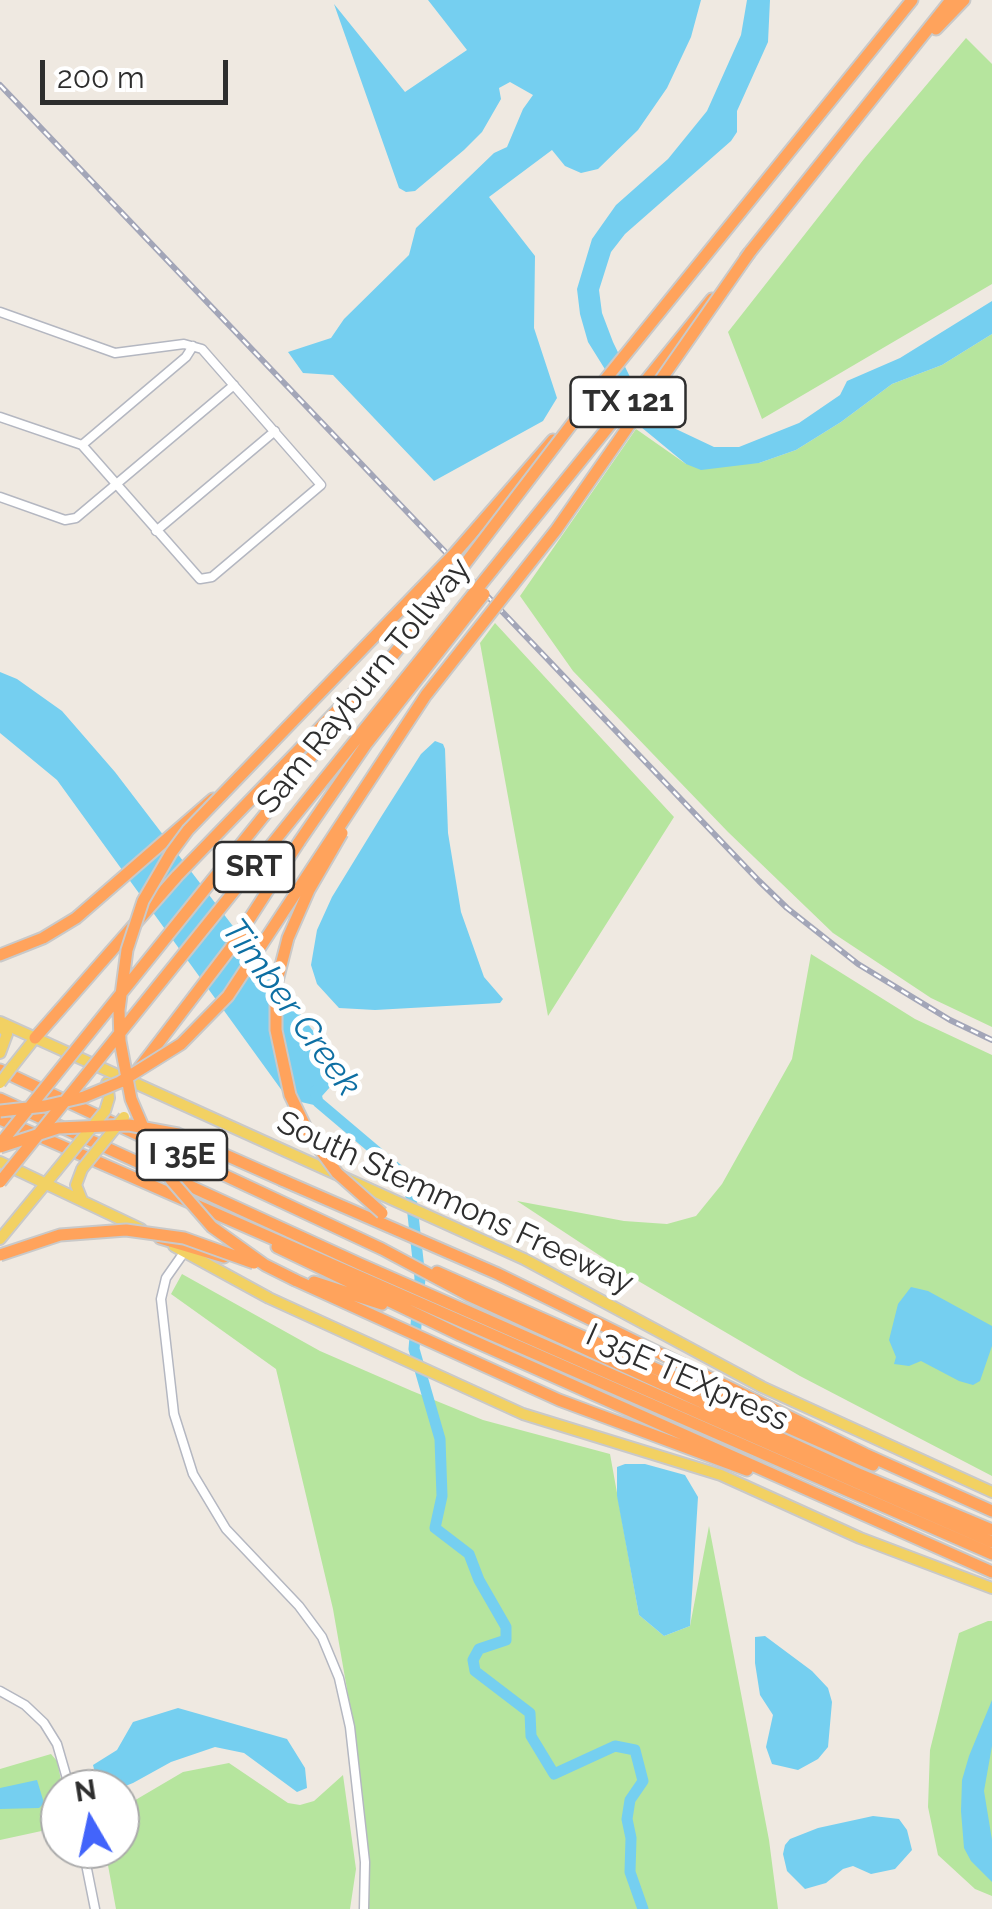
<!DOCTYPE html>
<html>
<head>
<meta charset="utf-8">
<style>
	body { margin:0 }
	#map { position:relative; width:992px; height:1909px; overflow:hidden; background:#efe9e1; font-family:Raleway,sans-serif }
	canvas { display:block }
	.north { position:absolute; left:40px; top:1769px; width:100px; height:100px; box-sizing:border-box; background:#fff; border:2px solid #ababab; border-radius:50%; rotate:351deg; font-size:28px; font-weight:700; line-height:40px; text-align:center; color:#2e2e2e }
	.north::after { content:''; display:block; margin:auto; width:35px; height:45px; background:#4264fb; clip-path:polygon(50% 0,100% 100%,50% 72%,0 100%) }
	.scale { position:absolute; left:40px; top:60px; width:188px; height:45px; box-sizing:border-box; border:5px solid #2e2e2e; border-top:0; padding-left:12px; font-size:30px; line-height:35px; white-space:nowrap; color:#2e2e2e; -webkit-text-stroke:8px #fff; paint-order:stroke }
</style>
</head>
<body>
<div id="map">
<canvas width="992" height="1909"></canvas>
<div class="north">N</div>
<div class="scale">200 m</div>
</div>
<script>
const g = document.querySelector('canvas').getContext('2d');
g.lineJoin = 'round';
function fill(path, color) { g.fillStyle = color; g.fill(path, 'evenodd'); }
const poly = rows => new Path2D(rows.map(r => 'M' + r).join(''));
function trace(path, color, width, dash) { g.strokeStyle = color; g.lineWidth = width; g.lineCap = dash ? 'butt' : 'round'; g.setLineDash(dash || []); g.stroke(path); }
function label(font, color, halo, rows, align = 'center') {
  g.font = font + ' Raleway,sans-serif'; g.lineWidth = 10; g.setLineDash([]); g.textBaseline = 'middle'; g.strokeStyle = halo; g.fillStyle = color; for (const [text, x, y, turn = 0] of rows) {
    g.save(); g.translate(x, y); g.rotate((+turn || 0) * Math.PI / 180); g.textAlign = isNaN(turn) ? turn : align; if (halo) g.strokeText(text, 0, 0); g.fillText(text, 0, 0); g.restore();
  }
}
fill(poly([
	[966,38,992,64,992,284,762,419,728,332,864,159],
	[992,334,992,1027,931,998,833,933,728,832,573,671,520,596,636,429,686,464,759,463,796,450,841,422,892,384,942,365],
	[495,623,674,817,548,1016,480,643],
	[811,954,915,1019,992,1055,992,1476,800,1376,640,1282,517,1201,624,1221,667,1224,696,1216,722,1184,792,1059],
	[182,1274,320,1351,412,1391,483,1420,610,1454,639,1615,664,1636,690,1626,709,1526,769,1840,778,1909,367,1909,367,1851,355,1735,333,1609,276,1369,171,1294],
	[988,1621,992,1621,992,1896,975,1889,938,1855,928,1807,930,1750,959,1633],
	[51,1754,57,1761,63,1789,60,1789,60,1827,0,1840,0,1769],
	[229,1763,288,1803,300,1805,314,1801,343,1775,356,1869,350,1909,116,1909,105,1849,120,1849,120,1814,132,1802,183,1772]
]), '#b6e59e');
fill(poly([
	[428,0,701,0,691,37,667,88,638,130,598,169,581,173,565,166,552,150,489,197,535,256,534,328,557,398,543,421,434,481,333,375,303,373,288,352,331,338,344,319,409,255,416,228,494,153,507,147,523,109,533,95,510,82,499,88,501,99,482,132,464,150,415,191,406,192,399,188,334,4,405,92,467,50],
	[747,0,770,0,768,42,737,111,737,132,731,141,625,234,611,252,599,290,602,313,613,342,630,377,659,421,714,447,739,447,799,423,840,395,847,381,900,358,992,301,992,334,942,365,892,384,841,422,796,450,759,463,701,470,686,464,641,427,588,342,580,314,577,289,592,239,616,205,668,159,707,111,741,35],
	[0,672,17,679,62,711,115,772,320,1040,339,1077,314,1105,288,1099,57,780,0,733],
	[435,741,443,744,445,749,448,833,461,912,484,977,503,999,500,1003,375,1010,339,1008,317,984,311,965,317,930,332,897,381,817,421,754],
	[911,1287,928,1291,992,1326,992,1346,980,1381,973,1385,959,1381,921,1361,909,1366,894,1364,896,1357,889,1340,898,1304],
	[625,1464,645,1464,685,1475,698,1497,690,1626,664,1636,639,1615,617,1496,617,1467],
	[765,1636,812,1671,828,1688,832,1702,828,1747,818,1759,798,1770,772,1764,766,1747,773,1715,760,1695,755,1663,755,1637],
	[992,1700,992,1746,984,1791,992,1840,992,1882,971,1861,964,1848,961,1811,962,1780,969,1756],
	[178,1708,287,1739,305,1768,307,1788,297,1792,244,1753,215,1747,171,1762,133,1783,118,1789,99,1789,93,1765,117,1750,133,1722],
	[37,1780,44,1803,39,1808,0,1809,0,1788],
	[873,1816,899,1819,907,1830,912,1850,895,1869,871,1874,853,1866,843,1869,826,1883,805,1889,787,1871,783,1854,785,1845,790,1839,818,1828]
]), '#75cff0');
trace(poly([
	[315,1091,318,1102,409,1179,420,1278,414,1349,440,1439,442,1496,435,1528,469,1554,479,1580,506,1627,506,1640,479,1649,473,1660,475,1671,530,1713,531,1736,554,1774,615,1746,635,1750,643,1781,630,1800,627,1819,631,1838,630,1872,643,1909]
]), '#75cff0', 11);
const minor = poly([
	[0,312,115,353,184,344,202,349,321,485,212,577,200,579,82,445,0,417],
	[82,445,186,357,193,346],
	[0,497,65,520,76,518,234,385],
	[156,531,275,431],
	[185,1251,166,1278,161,1299,174,1414,193,1474,226,1529,299,1606,322,1637,339,1678,350,1727,365,1862,364,1909],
	[0,1691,25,1705,44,1723,57,1744,70,1789],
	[83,1849,95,1909]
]);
const major = poly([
	[0,1022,524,1259,762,1387,992,1492],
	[0,1024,7,1034,0,1053],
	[12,1067,35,1038],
	[105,1111,109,1098,107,1083],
	[0,1162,141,1229],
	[82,1200,76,1185,82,1169],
	[0,1239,56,1171],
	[174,1246,269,1298,523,1414,721,1475,860,1538,992,1588]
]);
const highway = poly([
	[936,29,964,0],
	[746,257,951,0],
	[592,396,912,0],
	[507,552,712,299],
	[454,554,553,440],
	[0,955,43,938,76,918,213,799],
	[35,1038,177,876,372,674],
	[0,1070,382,1249,468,1295,854,1472,992,1530],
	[137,1071,230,949,299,842],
	[0,1099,360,1264,992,1542],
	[0,1119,992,1554],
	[282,1180,498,1274,865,1454,992,1511],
	[160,1238,224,1257],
	[277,1247,460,1335,992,1572],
	[437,1272,873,1465],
	[295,1280,559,1400,747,1470],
	[314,1282,382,1304]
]);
trace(minor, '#b4b7c1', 11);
trace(major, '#c9c9c9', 14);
trace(highway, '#c9c9c9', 15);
trace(minor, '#fff', 8);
trace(major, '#f2d163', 10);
trace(highway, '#ffa35c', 11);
const rail = poly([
	[0,85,759,881,787,908,858,964,950,1020,992,1040]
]);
trace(rail, '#a3a6b8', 6);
trace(rail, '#fff', 2.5, [8]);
const majorBridge = poly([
	[0,1083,12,1067],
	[82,1169,124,1117],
	[56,1171,105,1111]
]);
const highwayBridge = poly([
	[342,833,309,890,288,938,276,985,276,1030,290,1095,310,1136,337,1173,382,1213],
	[299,842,367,743,484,594],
	[0,1111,45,1106,84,1097,120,1082,181,1044,228,996,426,695,556,530,750,252],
	[0,1144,439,598,597,391],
	[0,1147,58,1128,129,1125,178,1134,282,1180],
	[0,1182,507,552],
	[0,1255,60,1235,126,1230,184,1238,254,1263],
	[295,1280,265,1265,212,1227,172,1181,155,1155,131,1099,120,1041,119,1010,127,950,143,901,171,853,188,830,454,554]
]);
trace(majorBridge, '#c9c9c9', 14, []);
trace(highwayBridge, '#c9c9c9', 15, []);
trace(majorBridge, '#f2d163', 10);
trace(highwayBridge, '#ffa35c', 11);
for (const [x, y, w] of [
	[628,402,115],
	[254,867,80],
	[182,1155,90]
]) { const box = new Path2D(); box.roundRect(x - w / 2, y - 25, w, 50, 8); g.fillStyle = '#fff'; g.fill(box); trace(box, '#2e2e2e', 2.5); }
label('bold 30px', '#2e2e2e', null, [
	["TX 121",628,402],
	["SRT",254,867],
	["I 35E",182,1155]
]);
label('32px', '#2e2e2e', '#fff', [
	["Sam Rayburn Tollway",364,686,-51],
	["South Stemmons Freeway",455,1203,25],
	["I 35E TEXpress",687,1378,24]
]);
label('italic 35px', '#0d6fa3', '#fff', [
	["Timber Creek",291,1008,54]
]);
</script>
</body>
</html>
